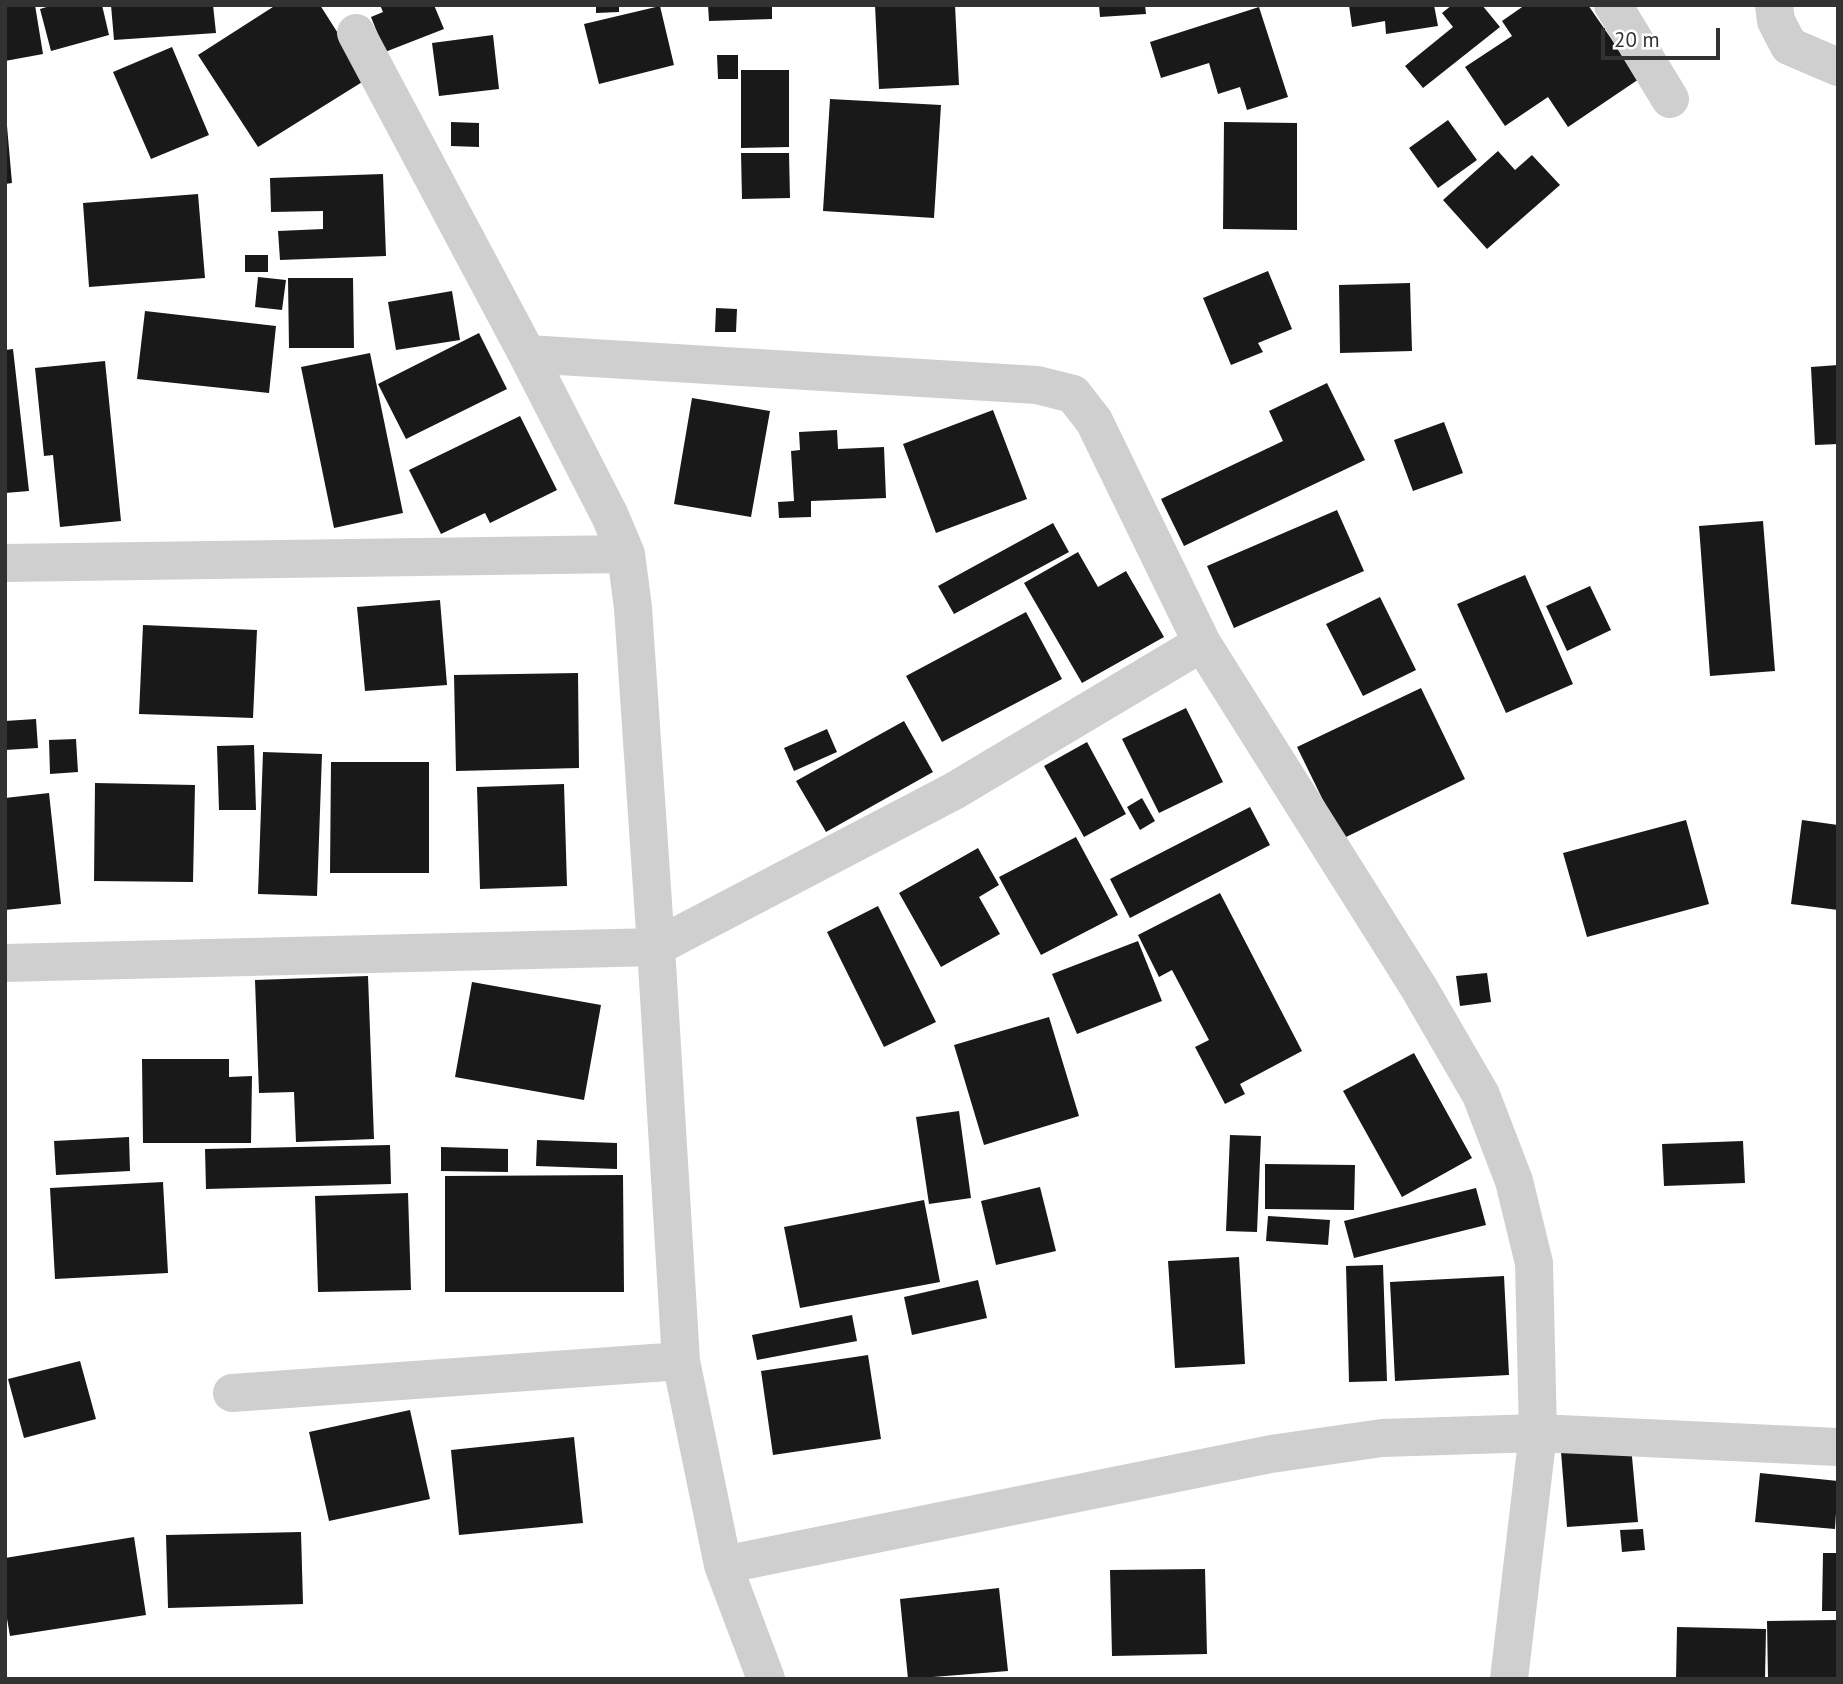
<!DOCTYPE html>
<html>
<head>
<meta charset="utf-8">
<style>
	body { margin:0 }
	#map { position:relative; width:1843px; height:1684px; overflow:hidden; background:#fff; font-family:"PT Sans",sans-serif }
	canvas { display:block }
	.frame { position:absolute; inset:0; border:7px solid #323232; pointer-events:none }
	.scale { position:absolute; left:1601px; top:28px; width:119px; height:32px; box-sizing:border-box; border:4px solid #323232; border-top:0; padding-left:9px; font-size:21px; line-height:24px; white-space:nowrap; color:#323232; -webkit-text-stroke:5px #fff; paint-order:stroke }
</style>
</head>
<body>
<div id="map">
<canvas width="1843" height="1684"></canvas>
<div class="frame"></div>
<div class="scale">20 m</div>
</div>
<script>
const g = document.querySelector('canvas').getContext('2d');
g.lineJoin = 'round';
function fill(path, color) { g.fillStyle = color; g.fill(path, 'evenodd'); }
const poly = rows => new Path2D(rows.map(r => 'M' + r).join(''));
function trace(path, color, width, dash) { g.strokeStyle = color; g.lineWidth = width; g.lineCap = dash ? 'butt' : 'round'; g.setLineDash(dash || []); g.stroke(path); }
fill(poly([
	[5,5,35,5,43,54,5,61],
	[53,5,102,5,109,35,51,51,40,9],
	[111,5,213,5,216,33,114,40],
	[276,5,320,5,367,79,258,147,198,55],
	[380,5,434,5,444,29,385,52,371,17,383,12],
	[596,5,619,5,619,12,596,13],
	[708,5,772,5,772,19,709,21],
	[875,5,955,5,959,85,879,89],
	[1099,5,1145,5,1146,14,1100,17],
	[1349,5,1434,5,1438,26,1386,34,1385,21,1352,27],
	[1452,5,1482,5,1500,27,1423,88,1405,66,1453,27,1442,13],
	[1525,5,1588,5,1639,79,1568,127,1548,97,1505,126,1465,67,1512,36,1502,21],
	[660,6,674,65,599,84,584,24],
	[1259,7,1288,97,1247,110,1240,87,1218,94,1209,63,1161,78,1150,42],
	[493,35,499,89,439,96,432,43],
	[172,47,209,135,151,159,113,72],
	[717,55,738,55,738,79,718,79],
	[741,70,789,70,789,147,741,148],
	[830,99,941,105,934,218,823,211],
	[5,103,12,183,5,184],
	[1448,120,1477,160,1438,188,1409,148],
	[451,122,479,123,479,147,451,146],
	[1224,122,1297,123,1297,230,1223,229],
	[1498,151,1515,170,1532,155,1560,185,1487,249,1443,200],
	[741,153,789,153,790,198,742,199],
	[383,174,386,256,280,260,278,231,323,229,323,211,271,212,270,178],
	[198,194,205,278,89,287,83,203],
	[245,255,268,255,268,272,245,272],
	[1268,271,1292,329,1258,343,1263,352,1231,365,1203,298],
	[258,277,286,280,282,310,255,307],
	[288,278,353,278,354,348,289,348],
	[1410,283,1412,351,1340,353,1339,285],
	[452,291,460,340,396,350,388,302],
	[716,308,737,309,736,332,715,332],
	[145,311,276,326,269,393,137,379],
	[479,333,507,389,406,439,378,384],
	[13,349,29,491,5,493,5,350],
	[370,353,403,513,334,528,301,367],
	[105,361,121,521,60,527,53,455,44,456,35,368],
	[1838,365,1838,444,1815,445,1811,367],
	[1327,383,1365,460,1184,546,1161,499,1283,441,1269,411],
	[692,398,770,411,751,517,674,504],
	[993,410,1027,499,936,533,903,444],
	[520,416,557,490,490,523,485,513,441,534,409,470],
	[1444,422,1463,473,1413,491,1394,440],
	[837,430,838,449,884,447,886,498,811,501,811,517,779,518,778,502,794,501,791,451,800,450,799,432],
	[1337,510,1364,571,1234,628,1207,566],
	[1763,521,1775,671,1710,676,1699,526],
	[1053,523,1069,552,954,614,938,586],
	[1078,552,1098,587,1126,571,1164,637,1082,683,1024,583],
	[1525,575,1573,684,1506,713,1457,604],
	[1590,586,1611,630,1567,651,1546,606],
	[1380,597,1416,670,1363,696,1326,624],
	[440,600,447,685,365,691,357,607],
	[1026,612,1062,679,942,742,906,676],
	[143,625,257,630,253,718,139,714],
	[578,673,579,768,456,771,454,675],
	[1421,688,1465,779,1342,839,1297,747],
	[1186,708,1223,782,1159,813,1122,739],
	[36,719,38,748,5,750,5,721],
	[904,721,933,772,826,832,796,781],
	[827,729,837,752,794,771,784,748],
	[76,739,78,772,50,774,49,740],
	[1087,742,1126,814,1084,837,1044,766],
	[254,745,256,810,219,810,217,746],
	[263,752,322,754,317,896,258,894],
	[331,762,429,762,429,873,330,873],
	[95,783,195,785,193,882,94,881],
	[564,784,567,886,480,889,477,787],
	[49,793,61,904,5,910,5,798],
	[1142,798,1155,821,1140,830,1127,807],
	[1250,807,1270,845,1130,918,1110,879],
	[1686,820,1709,904,1587,937,1563,853],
	[1802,820,1838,825,1838,910,1791,904],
	[1076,837,1118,915,1041,955,999,877],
	[978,848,999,885,979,897,1000,934,941,967,899,893],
	[1220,893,1302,1051,1240,1084,1245,1094,1225,1104,1195,1047,1209,1040,1172,970,1159,977,1138,935],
	[878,906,936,1022,884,1047,827,932],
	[1138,941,1162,1001,1077,1034,1052,974],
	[1487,973,1491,1002,1460,1006,1456,976],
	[368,976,374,1139,296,1142,294,1092,259,1093,255,980],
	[472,982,601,1005,584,1100,455,1077],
	[1049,1017,1079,1116,984,1145,954,1045],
	[1414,1053,1472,1158,1402,1197,1343,1091],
	[142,1059,229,1059,229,1077,252,1076,251,1143,143,1143],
	[959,1111,971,1198,929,1204,916,1117],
	[1230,1135,1261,1136,1257,1232,1226,1231],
	[129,1137,130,1171,56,1175,54,1141],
	[537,1140,617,1143,617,1169,536,1166],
	[1743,1141,1745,1183,1664,1186,1662,1144],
	[390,1145,391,1184,206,1189,205,1149],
	[441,1147,508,1149,508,1172,441,1171],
	[1265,1164,1355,1165,1354,1210,1265,1209],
	[623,1175,624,1292,445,1292,445,1176],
	[163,1182,168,1273,55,1279,50,1188],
	[1040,1187,1056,1251,996,1265,981,1201],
	[1476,1188,1486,1225,1354,1258,1344,1221],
	[408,1193,411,1290,318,1292,315,1196],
	[924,1200,940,1282,800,1308,784,1227],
	[1268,1216,1330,1220,1328,1245,1266,1241],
	[1239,1257,1245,1364,1175,1368,1168,1261],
	[1383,1265,1387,1381,1349,1382,1346,1266],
	[1504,1276,1509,1375,1395,1381,1390,1282],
	[978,1280,987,1318,912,1335,904,1297],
	[852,1315,857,1341,757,1360,752,1335],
	[868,1355,881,1439,773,1455,761,1371],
	[80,1361,96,1419,24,1438,8,1379],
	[410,1410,430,1499,329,1521,309,1432],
	[574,1437,583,1523,459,1535,451,1450],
	[1631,1446,1638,1522,1567,1527,1561,1452],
	[1760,1473,1838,1481,1835,1529,1755,1522],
	[1643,1529,1645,1550,1622,1552,1620,1530],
	[301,1532,303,1604,168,1608,166,1535],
	[134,1537,146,1615,10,1636,5,1607,5,1558],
	[1823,1553,1838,1553,1838,1611,1822,1611],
	[1205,1569,1207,1654,1112,1656,1110,1570],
	[999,1588,1008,1671,908,1679,900,1599],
	[1838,1620,1838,1679,1768,1679,1767,1621],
	[1677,1627,1766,1629,1765,1679,1676,1679]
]), '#191919');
trace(poly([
	[1613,5,1670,99],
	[1774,5,1776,21,1789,46,1838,67],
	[356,33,527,354,610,516,626,554,633,608,656,947,681,1361,723,1565,766,1679],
	[527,354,1037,385,1073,394,1094,421,1202,643,1419,988,1481,1095,1514,1181,1534,1263,1538,1433,1509,1679],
	[5,563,626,554],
	[5,963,656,947,954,791,1202,643],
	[232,1393,681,1361],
	[723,1565,1271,1454,1382,1438,1538,1433,1838,1447]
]), '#cfcfcf', 38);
</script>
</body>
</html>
